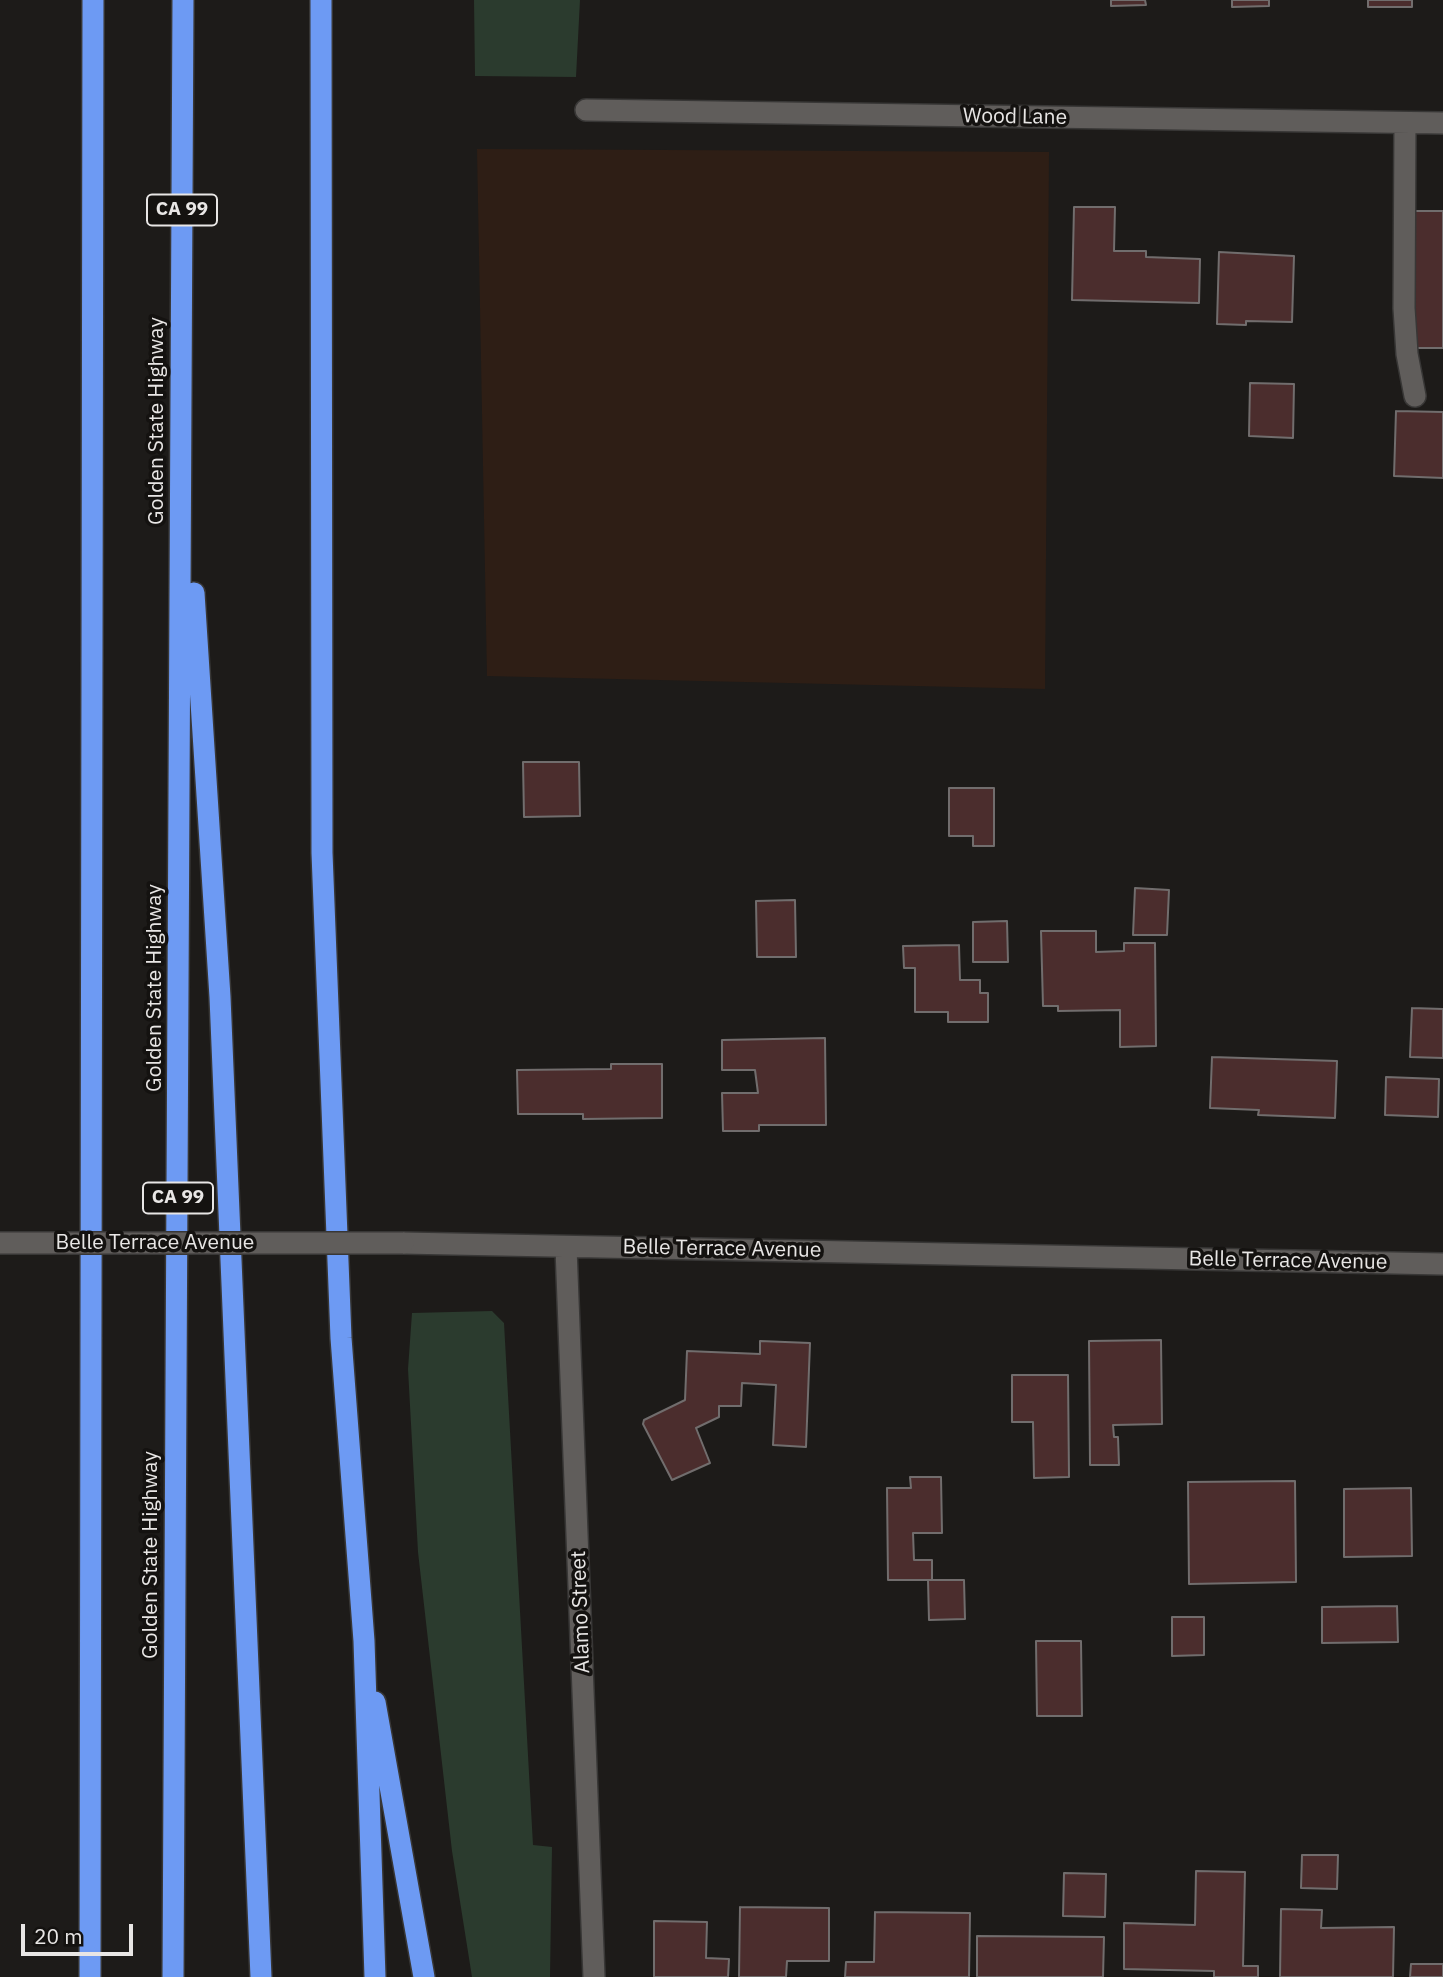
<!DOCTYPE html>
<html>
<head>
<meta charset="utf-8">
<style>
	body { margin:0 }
	#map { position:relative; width:1443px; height:1977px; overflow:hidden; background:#1d1b19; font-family:"IBM Plex Sans",sans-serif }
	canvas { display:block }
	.scale { position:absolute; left:21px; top:1924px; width:112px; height:32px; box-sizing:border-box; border:4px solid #e8e6e5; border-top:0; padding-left:9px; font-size:21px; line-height:24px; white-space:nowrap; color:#e8e6e5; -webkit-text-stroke:5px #141210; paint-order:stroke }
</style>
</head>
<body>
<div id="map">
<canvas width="1443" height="1977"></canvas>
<div class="scale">20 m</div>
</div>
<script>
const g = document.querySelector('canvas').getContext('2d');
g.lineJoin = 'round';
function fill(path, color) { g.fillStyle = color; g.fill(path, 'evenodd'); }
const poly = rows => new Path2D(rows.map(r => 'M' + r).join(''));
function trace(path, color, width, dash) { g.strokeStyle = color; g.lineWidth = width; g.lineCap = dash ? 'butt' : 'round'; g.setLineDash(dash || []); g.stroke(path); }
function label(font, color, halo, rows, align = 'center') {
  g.font = font + ' "IBM Plex Sans",sans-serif'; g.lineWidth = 7; g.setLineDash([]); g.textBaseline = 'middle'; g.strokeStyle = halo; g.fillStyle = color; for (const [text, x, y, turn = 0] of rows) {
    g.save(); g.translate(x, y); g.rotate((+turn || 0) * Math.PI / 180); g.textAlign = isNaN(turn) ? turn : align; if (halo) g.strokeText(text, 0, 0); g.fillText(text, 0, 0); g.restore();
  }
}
fill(poly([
	[477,149,1049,152,1045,689,487,676]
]), '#2e1e15');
fill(poly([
	[474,0,580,0,576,77,475,76],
	[492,1311,504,1323,533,1845,552,1847,550,1977,472,1977,452,1851,418,1552,408,1369,412,1313]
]), '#2b3b2e');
const building = poly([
	[1111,0,1145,0,1146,5,1111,6,1111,0],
	[1232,0,1269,0,1269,6,1232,7,1232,0],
	[1368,0,1412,0,1412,7,1368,7,1368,0],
	[1074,207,1115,207,1114,251,1146,251,1146,257,1200,259,1199,303,1072,300,1074,207],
	[1413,211,1443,211,1443,348,1414,348,1413,211],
	[1219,252,1294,256,1292,322,1246,321,1246,325,1217,324,1219,252],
	[1250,383,1294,384,1293,438,1249,436,1250,383],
	[1396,411,1443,412,1443,478,1394,476,1396,411],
	[523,762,579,762,580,816,524,817,523,762],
	[949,788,994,788,994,846,973,846,973,836,949,836,949,788],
	[1135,888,1169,890,1167,935,1133,935,1135,888],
	[795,900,796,957,757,957,756,901,795,900],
	[1007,921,1008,962,973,962,973,922,1007,921],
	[1041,931,1096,931,1096,952,1124,951,1124,943,1155,943,1156,1046,1120,1047,1120,1010,1058,1011,1058,1006,1043,1006,1041,931],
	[959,945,960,980,980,980,980,993,988,993,988,1022,948,1022,948,1012,915,1012,915,968,904,968,903,946,959,945],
	[1412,1008,1443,1009,1443,1058,1410,1057,1412,1008],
	[825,1038,826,1125,759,1125,759,1131,723,1131,722,1093,758,1093,755,1070,722,1070,722,1040,825,1038],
	[1212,1057,1337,1061,1335,1118,1258,1115,1259,1110,1210,1108,1212,1057],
	[611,1064,662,1064,662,1118,583,1119,583,1114,518,1114,517,1070,611,1069,611,1064],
	[1386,1077,1439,1079,1438,1117,1385,1115,1386,1077],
	[1161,1340,1162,1424,1113,1425,1114,1437,1118,1437,1119,1465,1090,1465,1089,1341,1161,1340],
	[760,1341,810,1343,806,1447,773,1445,776,1385,742,1383,741,1406,719,1406,719,1417,696,1428,710,1463,672,1480,643,1424,644,1420,685,1400,687,1351,760,1354,760,1341],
	[1012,1375,1068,1375,1069,1477,1034,1478,1033,1422,1012,1422,1012,1375],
	[910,1477,941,1477,942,1533,913,1533,914,1560,932,1560,932,1580,888,1580,887,1488,911,1488,910,1477],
	[1295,1481,1296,1582,1189,1584,1188,1482,1295,1481],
	[1411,1488,1412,1556,1344,1557,1344,1489,1411,1488],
	[928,1580,964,1580,965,1619,929,1620,928,1580],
	[1397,1606,1398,1642,1322,1643,1322,1607,1397,1606],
	[1172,1617,1204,1617,1204,1655,1172,1656,1172,1617],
	[1036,1641,1081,1641,1082,1716,1037,1716,1036,1641],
	[1302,1855,1338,1855,1337,1889,1301,1888,1302,1855],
	[1196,1871,1245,1872,1243,1966,1258,1966,1258,1977,1214,1977,1214,1971,1124,1969,1124,1923,1195,1925,1196,1871],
	[1064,1873,1106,1874,1105,1917,1063,1916,1064,1873],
	[740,1907,829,1908,829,1961,787,1961,786,1977,739,1977,740,1907],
	[1281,1909,1322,1910,1321,1928,1394,1927,1393,1977,1280,1977,1281,1909],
	[875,1912,970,1913,969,1977,845,1977,846,1962,874,1962,875,1912],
	[654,1921,707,1922,706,1958,729,1959,728,1977,654,1977,654,1921],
	[977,1936,1104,1937,1103,1977,977,1977,977,1936],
	[1411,1964,1443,1964,1443,1977,1410,1977,1411,1964]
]);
fill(building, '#4b2d2d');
trace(building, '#716d6d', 2);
const minor = poly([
	[586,110,1443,123],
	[1405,123,1404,308,1407,354,1415,396],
	[403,1243,1443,1264],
	[566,1248,594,1977]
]);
const highway = poly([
	[321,0,322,853,341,1338,364,1641,375,1977],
	[194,593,220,997,261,1977],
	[375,1702,424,1977],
	[90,1977,93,0],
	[173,1977,183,0]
]);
trace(minor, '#383736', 24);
trace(highway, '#383736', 24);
trace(minor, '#605d5b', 21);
trace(highway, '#6d9af3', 21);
const minorBridge = poly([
	[0,1243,403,1243]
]);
trace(minorBridge, '#383736', 24, []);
trace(minorBridge, '#605d5b', 21);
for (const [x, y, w] of [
	[182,210,70],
	[178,1198,70]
]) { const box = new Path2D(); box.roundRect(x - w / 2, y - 15.5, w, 31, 5); g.fillStyle = '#141210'; g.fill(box); trace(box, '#e8e6e5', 2); }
label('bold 19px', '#e8e6e5', null, [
	["CA 99",182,210],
	["CA 99",178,1198]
]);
label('21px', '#e8e6e5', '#141210', [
	["Wood Lane",1015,117,1],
	["Golden State Highway",157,421,-90],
	["Golden State Highway",155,988,-90],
	["Belle Terrace Avenue",155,1243],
	["Belle Terrace Avenue",722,1249,1],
	["Belle Terrace Avenue",1288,1261,1],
	["Golden State Highway",151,1555,-90],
	["Alamo Street",581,1612,-92]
]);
</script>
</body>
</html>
